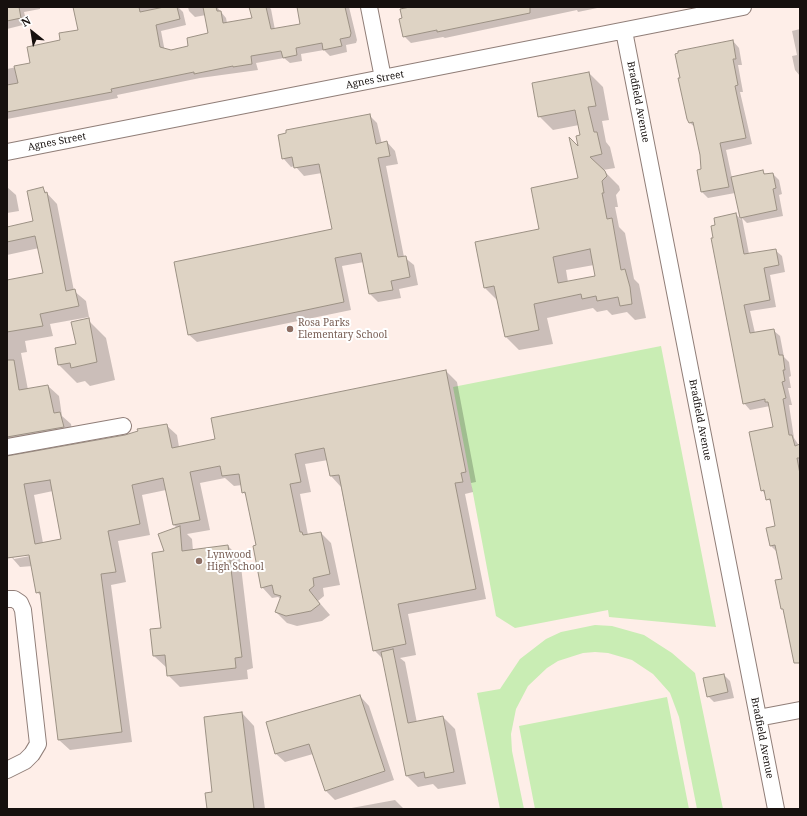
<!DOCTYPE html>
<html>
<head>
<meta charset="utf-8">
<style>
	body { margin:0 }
	#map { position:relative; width:807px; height:816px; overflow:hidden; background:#feeee8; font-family:"Noto Serif",serif }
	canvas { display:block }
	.frame { position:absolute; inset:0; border:8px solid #16100e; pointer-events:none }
	.north { position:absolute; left:12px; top:12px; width:40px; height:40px; -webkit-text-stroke:3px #fff; paint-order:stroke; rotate:330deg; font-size:11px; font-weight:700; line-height:16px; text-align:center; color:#16100e }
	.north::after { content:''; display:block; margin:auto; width:14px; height:18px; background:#16100e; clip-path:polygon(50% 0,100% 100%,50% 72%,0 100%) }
</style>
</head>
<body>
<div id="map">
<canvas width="807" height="816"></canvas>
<div class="frame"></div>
<div class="north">N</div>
</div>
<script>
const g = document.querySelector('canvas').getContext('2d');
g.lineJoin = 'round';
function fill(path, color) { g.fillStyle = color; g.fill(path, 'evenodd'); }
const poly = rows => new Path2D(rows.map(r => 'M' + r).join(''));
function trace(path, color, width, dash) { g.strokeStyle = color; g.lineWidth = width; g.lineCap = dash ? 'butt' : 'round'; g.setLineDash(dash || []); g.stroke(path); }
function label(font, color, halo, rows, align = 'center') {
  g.font = font + ' "Noto Serif",serif'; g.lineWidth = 4; g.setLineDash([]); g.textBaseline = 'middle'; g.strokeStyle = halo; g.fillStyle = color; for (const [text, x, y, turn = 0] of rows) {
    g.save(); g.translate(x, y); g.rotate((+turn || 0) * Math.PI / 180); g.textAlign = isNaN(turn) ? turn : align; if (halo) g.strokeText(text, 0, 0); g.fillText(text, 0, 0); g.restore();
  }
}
fill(poly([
	[661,346,716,627,609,617,608,610,515,628,496,616,453,387],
	[595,625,612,626,644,635,672,653,695,673,723,809,697,809,679,717,670,693,653,674,632,660,608,653,595,652,583,653,558,661,547,668,528,686,516,709,511,734,512,751,524,809,500,809,477,693,500,689,520,659,546,639,561,632],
	[667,697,689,809,535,809,519,726]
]), '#c9edb4');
fill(poly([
	[7,7,40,7,40,9,24,12,27,24,7,29],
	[74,7,161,7,161,9,178,7,183,12,186,25,161,31,165,52,190,47,210,34,206,15,195,17,189,11,188,7,217,7,226,18,227,23,253,19,251,7,269,7,271,9,275,30,301,25,298,7,349,7,357,40,356,43,346,45,347,52,330,56,324,50,301,54,302,61,290,63,284,58,256,63,258,70,200,78,117,95,118,98,7,119,7,69,31,64,61,41,80,31],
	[406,7,602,7,578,12,577,10,445,38,443,37,411,43,404,36,403,19],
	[800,29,800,76,795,70,792,56,797,55,792,31],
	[733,41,739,48,742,65,738,65,743,92,740,92,752,144,726,150,732,178,763,172,766,175,773,174,779,180,782,194,779,195,783,216,747,223,742,218,749,254,775,250,782,256,785,272,770,275,776,307,750,311,755,333,773,330,780,336,784,357,789,362,791,376,789,377,791,388,788,388,792,405,789,405,794,438,800,447,800,663,793,657,777,581,783,580,778,553,771,546,777,527,772,504,762,490,774,427,770,406,750,410,744,403,715,238,716,226,736,214,741,220,735,193,708,198,702,192,701,155,696,128,690,123],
	[589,73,603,87,609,120,602,121,606,142,610,147,615,168,603,170,619,186,620,190,616,195,618,207,615,207,619,227,625,233,634,279,639,284,646,318,635,320,627,312,612,315,607,310,597,312,593,308,547,318,553,344,519,350,506,337,498,301,485,288,476,243,540,230,580,179,582,136,579,125,553,130,539,116],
	[594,265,596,276,568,282,566,270],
	[369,115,377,123,382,144,387,142,395,151,398,164,386,166,404,257,414,265,418,285,399,289,401,298,378,302,370,294,364,262,342,266,351,310,197,342,188,334,333,230,322,173,304,176,295,166,291,167,283,158],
	[7,187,16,195,19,211,7,213],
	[43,189,57,204,74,291,86,301,89,317,50,324,53,336,25,341,27,352,21,353,28,390,48,386,59,396,62,416,71,424,73,437,12,450,9,457,125,436,166,425,177,435,179,447,216,440,446,371,457,382,476,482,471,483,473,492,465,494,486,599,408,614,416,655,400,658,405,662,417,723,443,717,455,729,466,784,438,789,433,784,418,787,406,775,384,660,374,650,341,487,331,476,328,460,305,464,311,492,300,494,308,535,321,533,331,543,340,585,323,588,324,596,318,601,330,615,322,621,297,626,287,623,276,612,281,599,278,597,272,598,262,587,257,546,246,495,243,492,242,485,234,486,225,478,200,483,210,530,187,534,192,539,193,551,228,546,240,558,253,668,247,670,248,679,180,687,168,675,167,668,154,656,151,630,162,629,165,552,177,528,173,524,166,490,142,495,150,535,118,541,126,582,111,585,132,742,70,750,59,740,41,596,37,592,33,566,20,567,7,552,7,281,44,274,39,248,7,255,7,228,34,222],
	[53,491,62,540,43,543,34,495],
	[34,553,35,555,14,559,13,557],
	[88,320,106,338,115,380,90,386,85,381,77,383,59,365,77,345],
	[724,675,730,681,734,698,714,702,708,696],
	[360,696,369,706,394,780,335,800,326,791,313,754,285,762,275,753],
	[242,713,254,726,265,809,208,809],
	[395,800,404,809,346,809]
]), '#0003');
const building = poly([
	[7,7,19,7,21,18,7,21,7,7],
	[73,7,139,7,140,12,164,7,177,7,180,19,156,25,160,47,171,50,188,46,187,38,208,33,203,7,216,7,217,11,221,11,223,23,252,18,249,7,266,7,271,29,300,24,297,7,345,7,351,33,350,37,340,39,342,46,323,50,322,43,296,48,297,55,283,58,281,51,251,56,252,64,233,67,233,66,194,74,194,72,111,89,112,92,7,112,7,85,18,83,14,66,30,63,27,47,60,40,59,33,78,30,73,7],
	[410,7,530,7,530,13,437,32,437,30,403,37,399,19,402,18,400,9,410,7],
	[733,40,736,59,733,59,738,85,735,86,746,138,720,143,729,187,701,192,697,170,701,169,700,155,693,122,689,123,687,119,678,78,680,78,675,54,678,53,678,51,733,40],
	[589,72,596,106,588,107,594,132,597,132,602,154,590,157,605,171,607,176,602,181,604,193,602,193,607,219,612,218,621,270,625,269,630,287,632,304,620,306,618,297,597,301,596,296,582,299,581,294,534,304,539,330,505,337,494,286,484,288,475,242,539,229,531,188,578,178,569,137,578,146,576,136,580,135,575,110,538,117,532,83,589,72],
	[590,249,595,276,558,283,553,257,590,249],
	[370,114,376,144,387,141,390,156,378,158,398,257,406,256,410,277,391,281,393,290,369,294,361,253,335,258,344,302,188,335,174,262,332,229,319,164,294,168,292,157,282,159,278,135,286,133,286,130,370,114],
	[763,170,764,174,773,173,776,188,773,189,777,210,740,218,731,177,763,170],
	[43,187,45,193,47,192,66,291,75,289,79,306,40,314,43,326,7,332,7,280,43,273,35,236,7,242,7,227,33,221,27,191,43,187],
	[736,213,744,254,776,249,779,265,764,268,770,300,744,305,750,333,774,329,779,355,783,355,785,370,783,370,785,381,782,382,786,398,783,399,789,435,792,435,795,446,800,444,800,458,797,458,800,474,800,663,794,663,783,609,781,609,775,580,782,579,775,545,770,546,766,528,775,526,770,499,766,500,764,490,761,491,749,432,773,427,768,402,765,402,765,399,743,404,711,238,713,238,711,226,715,225,714,218,736,213],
	[89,318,97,362,71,368,70,363,58,365,55,348,76,344,71,322,89,318],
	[7,360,14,360,19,390,48,385,54,413,60,412,64,427,7,437,7,360],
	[446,370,466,472,461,473,463,482,455,483,476,589,398,604,406,644,373,651,339,475,330,476,324,448,295,454,301,482,290,484,300,532,302,532,303,535,321,532,330,574,313,578,314,586,309,590,320,604,311,611,286,616,275,612,281,596,274,594,272,585,261,588,253,546,256,545,245,492,242,493,239,474,222,476,220,466,190,472,200,520,173,525,163,478,132,485,140,524,108,531,116,572,101,574,122,732,58,740,40,592,36,593,29,555,7,558,7,456,125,435,138,431,137,429,167,424,172,448,215,439,211,418,446,370],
	[50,480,61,539,35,544,24,484,50,480],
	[180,526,182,551,228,545,242,657,235,658,236,668,167,676,165,655,153,656,150,629,161,628,152,553,164,551,158,534,180,526],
	[393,649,408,723,443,716,454,772,425,778,424,772,406,776,381,652,393,649],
	[724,674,728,692,707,697,703,678,724,674],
	[360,695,385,771,325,791,309,744,275,754,266,722,360,695],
	[242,712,254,809,207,809,205,793,212,792,204,717,242,712]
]);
fill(building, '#ded3c4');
trace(building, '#9c9184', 1);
const minor = poly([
	[369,7,383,78],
	[624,31,776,809],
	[7,152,743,7],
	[7,447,123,426],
	[7,599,14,599,20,603,23,610,38,744,32,754,25,761,7,770],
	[758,718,800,710]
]);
trace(minor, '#907e78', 18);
trace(minor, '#fff', 16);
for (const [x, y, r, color] of [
	[290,329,4,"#8d6e63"],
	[199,561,4,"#8d6e63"]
]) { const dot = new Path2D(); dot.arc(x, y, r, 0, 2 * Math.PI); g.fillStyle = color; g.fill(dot); trace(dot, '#fff', 1.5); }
label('10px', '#16100e', '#fff', [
	["Agnes Street",375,80,-11],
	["Bradfield Avenue",638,102,79],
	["Agnes Street",57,142,-11],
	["Bradfield Avenue",700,420,79],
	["Bradfield Avenue",762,738,79]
]);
label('10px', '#785e54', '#fff', [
	["Rosa Parks",298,323],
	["Elementary School",298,335],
	["Lynwood",207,555],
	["High School",207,567]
], 'left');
</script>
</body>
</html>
